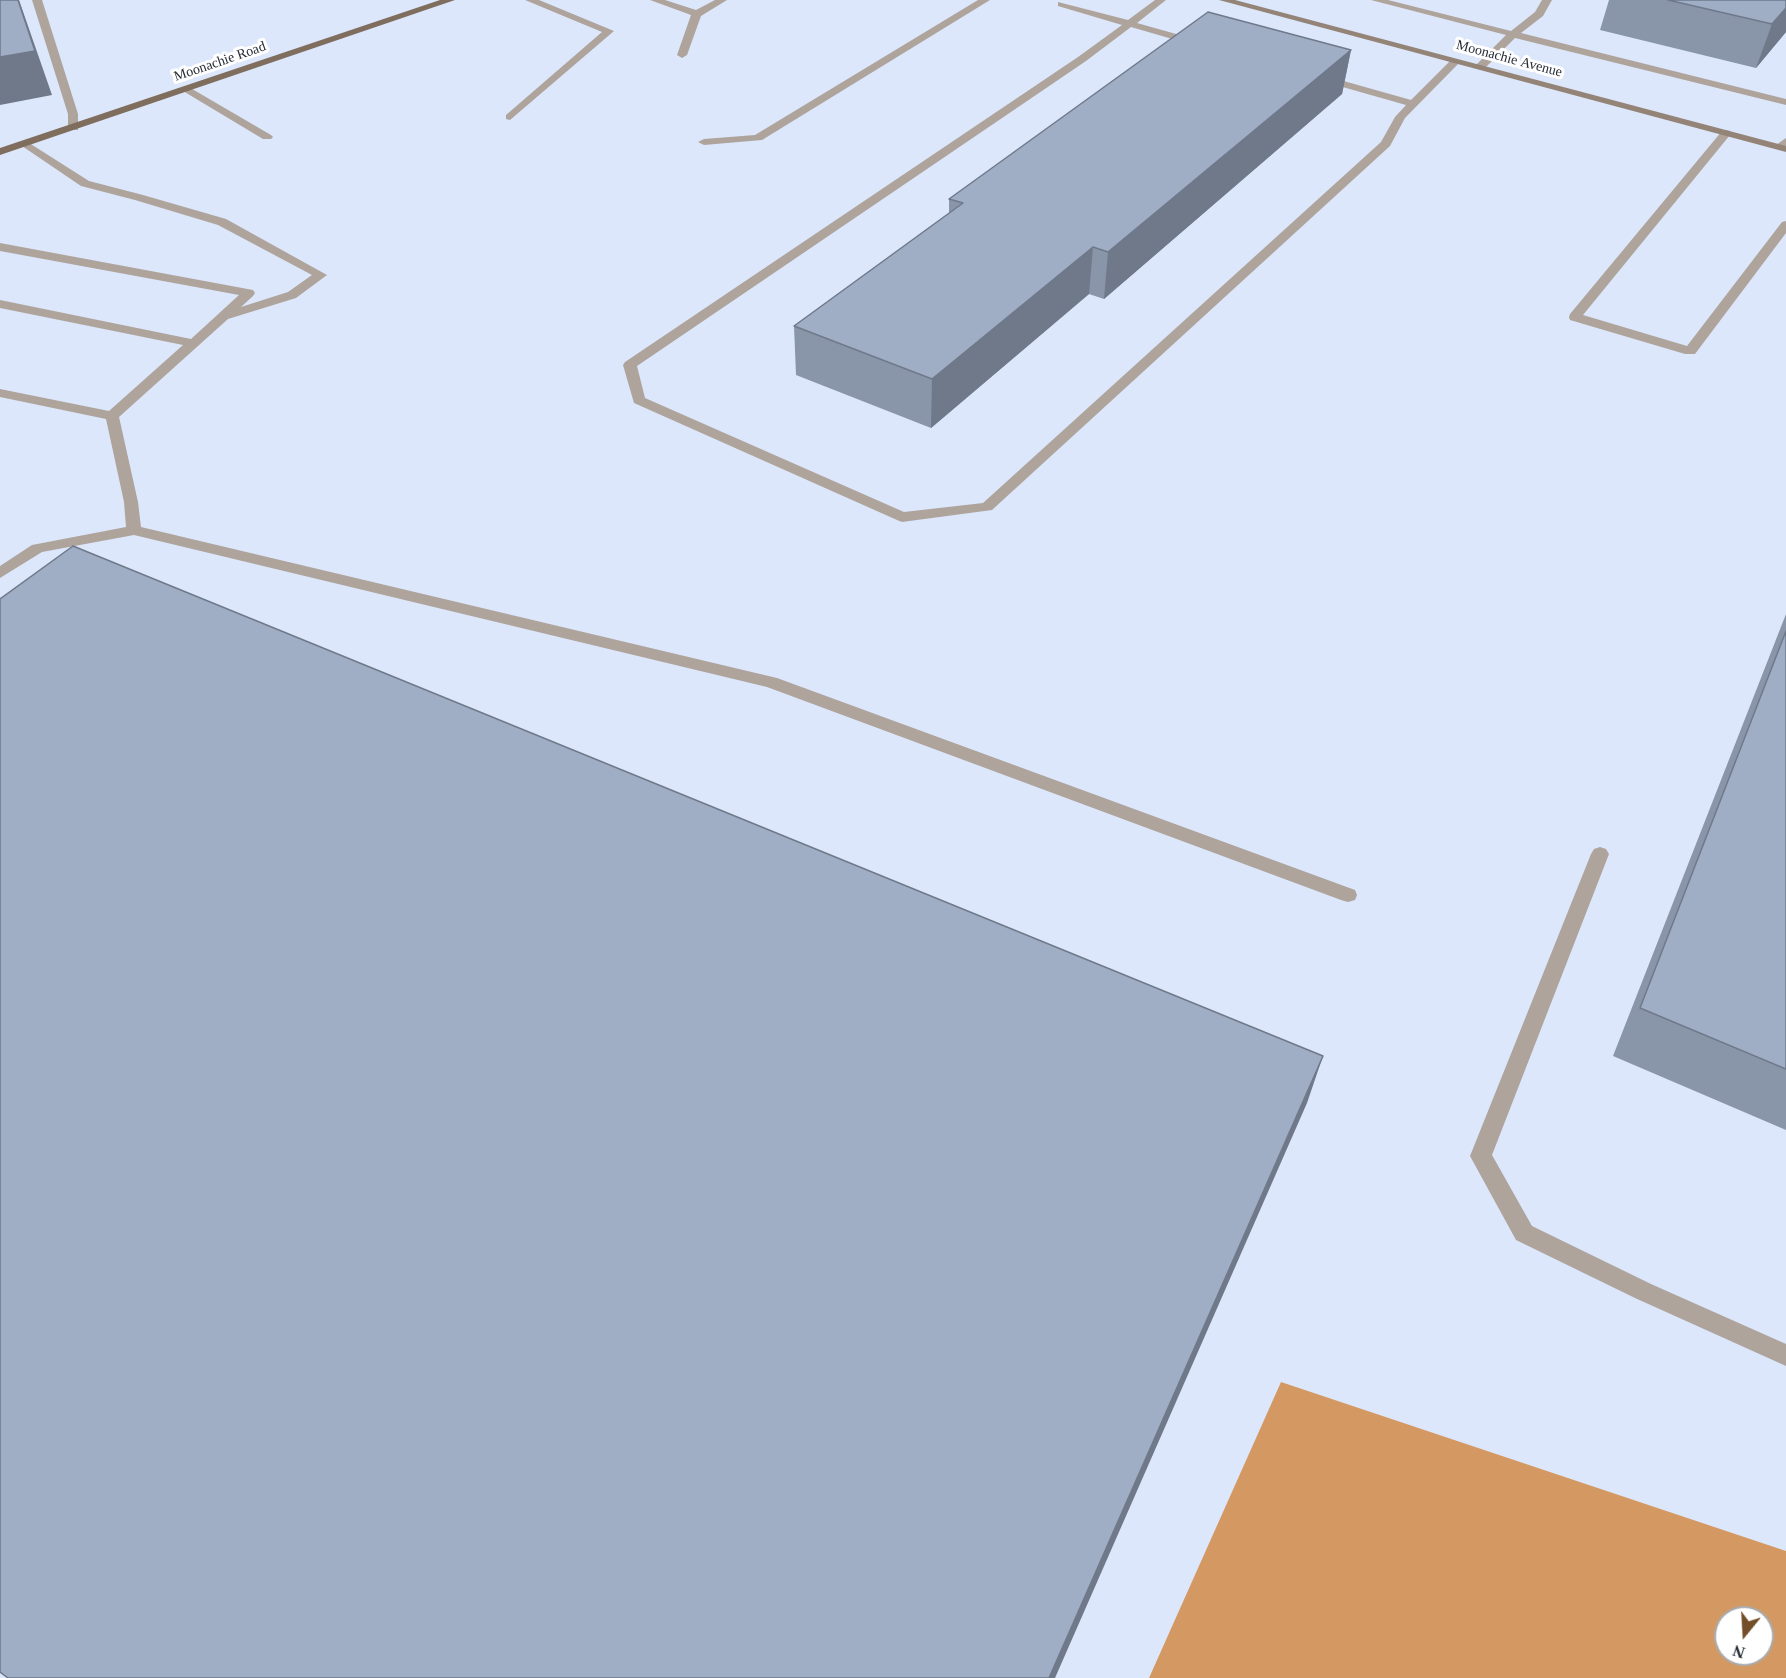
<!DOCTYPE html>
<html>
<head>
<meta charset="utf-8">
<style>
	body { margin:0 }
	#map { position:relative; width:1786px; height:1678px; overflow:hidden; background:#dce7fc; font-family:Georgia,serif }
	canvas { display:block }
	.north { position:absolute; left:1714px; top:1606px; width:60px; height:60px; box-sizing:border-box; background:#fff; border:2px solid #a8abae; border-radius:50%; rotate:198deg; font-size:16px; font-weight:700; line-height:24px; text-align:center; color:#262c35 }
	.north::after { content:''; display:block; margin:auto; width:21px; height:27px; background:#744e2a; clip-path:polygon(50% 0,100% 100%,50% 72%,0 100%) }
</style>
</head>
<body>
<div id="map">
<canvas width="1786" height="1678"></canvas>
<div class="north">N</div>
</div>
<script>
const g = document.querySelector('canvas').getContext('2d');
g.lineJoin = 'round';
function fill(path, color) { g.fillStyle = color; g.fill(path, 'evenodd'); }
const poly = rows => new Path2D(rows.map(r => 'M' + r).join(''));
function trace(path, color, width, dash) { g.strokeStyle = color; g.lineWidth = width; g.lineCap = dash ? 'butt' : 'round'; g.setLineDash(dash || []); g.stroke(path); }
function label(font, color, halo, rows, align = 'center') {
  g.font = font + ' Georgia,serif'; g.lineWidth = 6; g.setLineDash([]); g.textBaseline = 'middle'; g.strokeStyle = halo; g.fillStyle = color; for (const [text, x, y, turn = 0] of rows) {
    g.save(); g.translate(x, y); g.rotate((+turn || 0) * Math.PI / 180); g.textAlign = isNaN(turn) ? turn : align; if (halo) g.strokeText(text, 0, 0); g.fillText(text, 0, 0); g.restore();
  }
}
fill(poly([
	[1281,1382,1786,1551,1786,1678,1149,1678],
	[1726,1618,1762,1618,1762,1654,1726,1654]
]), '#d49963');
fill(poly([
	[32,0,42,0,78,114,78,130,70,130,68,128,68,114,32,0],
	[525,0,539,0,614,31,510,120,506,119,506,115,602,32,525,0],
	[650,0,665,0,696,10,715,0,727,0,701,16,687,55,682,58,677,55,691,15,650,0],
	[978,0,990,0,762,140,704,145,698,142,704,139,755,135,978,0],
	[1155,0,1166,0,1137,23,1201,41,1201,45,1193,45,1131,27,1086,61,637,366,645,398,904,512,983,503,1381,142,1395,117,1406,105,1318,80,1318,76,1326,76,1411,100,1452,59,1461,61,1405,118,1390,146,992,510,902,522,897,520,634,403,623,365,625,362,1078,57,1122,25,1058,6,1058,2,1128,20,1155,0],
	[1371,0,1388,0,1511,31,1535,12,1542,0,1552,0,1543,16,1521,33,1786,99,1786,105,1515,38,1484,69,1476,69,1476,65,1506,35,1371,0],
	[187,86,271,135,273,137,271,139,263,139,183,91,183,87,187,86],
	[1726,130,1730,131,1730,135,1583,315,1687,346,1782,222,1786,221,1786,233,1695,354,1685,354,1570,320,1569,317,1570,314,1722,131,1726,130],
	[1786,138,1786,147,1776,149,1776,145,1786,138],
	[26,141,89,181,143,195,226,219,327,275,296,298,228,319,119,417,138,502,141,527,777,678,1355,890,1357,895,1355,900,1348,902,1341,900,767,687,134,535,42,552,0,578,0,566,32,545,126,527,124,502,106,419,0,397,0,389,109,411,183,345,0,308,0,300,191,339,239,295,0,251,0,243,253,290,255,293,253,296,241,307,288,292,312,275,218,225,135,200,81,186,22,146,20,144,26,141],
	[1600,847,1606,849,1609,854,1492,1155,1532,1226,1651,1284,1786,1344,1786,1366,1635,1298,1516,1240,1470,1156,1591,854,1594,849,1600,847]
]), '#aea49c');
fill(poly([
	[1219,0,1235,0,1786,146,1786,152,1219,0]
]), '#938477');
fill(poly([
	[440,0,455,0,0,155,0,148,440,0]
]), '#7f6d5d');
fill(poly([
	[1609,0,1786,0,1786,32,1756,68,1600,30],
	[1351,50,1342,94,1104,299,1089,294,931,428,796,375,794,326,949,213,949,199],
	[1786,614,1786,1130,1613,1056]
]), '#8995a9');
fill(poly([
	[18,0,19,0,52,95,0,105,0,57],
	[1786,8,1786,32,1756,68,1772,24],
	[1351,50,1342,94,1104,299,1108,252],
	[1093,247,1089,294,931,428,932,379],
	[1323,1056,1307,1103,1055,1678,1049,1678]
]), '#6f798a');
const building = poly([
	[0,0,18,0,35,51,0,57,0,0],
	[1668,0,1786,0,1786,8,1772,24,1668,0],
	[1208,12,1351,50,1108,252,1093,247,932,379,794,326,963,203,949,199,1208,12],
	[73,546,1323,1056,1049,1678,8,1678,0,1672,0,599,73,546],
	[1786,631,1786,1069,1640,1008,1786,631]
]);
fill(building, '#9fadc5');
trace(building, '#6f798a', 1.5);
label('14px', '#262c35', '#fff', [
	["Moonachie Avenue",1509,59,15],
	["Moonachie Road",220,62,-19]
]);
</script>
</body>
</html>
